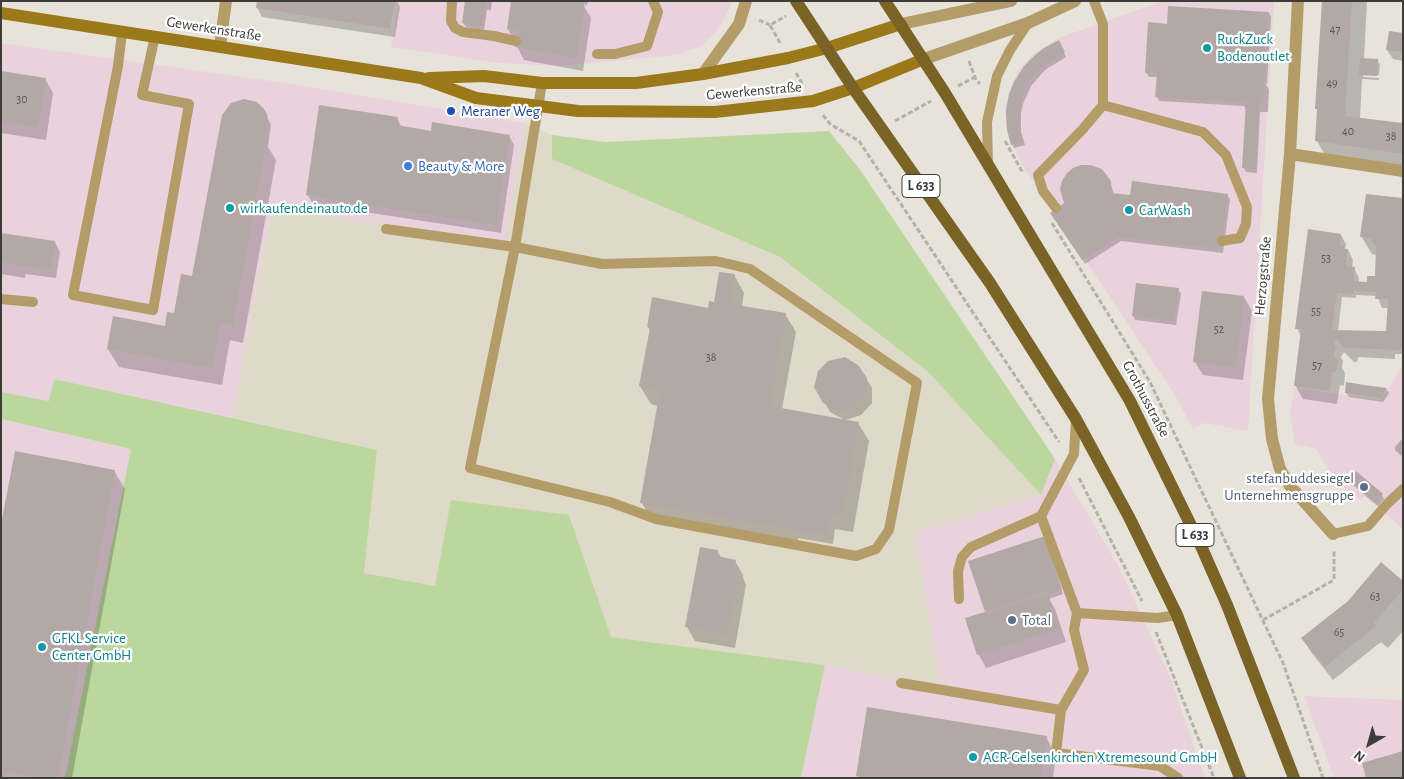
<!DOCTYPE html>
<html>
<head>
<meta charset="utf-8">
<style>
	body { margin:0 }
	#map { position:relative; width:1404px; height:779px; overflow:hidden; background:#e7e3db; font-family:"Alegreya Sans",sans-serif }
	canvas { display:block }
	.frame { position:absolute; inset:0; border:2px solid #3d3c38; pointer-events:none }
	.north { position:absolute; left:1344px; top:719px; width:50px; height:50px; -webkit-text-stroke:4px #fff; paint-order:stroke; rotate:218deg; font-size:14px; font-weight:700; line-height:20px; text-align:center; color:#3d3c38 }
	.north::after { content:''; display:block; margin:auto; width:18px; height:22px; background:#3d3c38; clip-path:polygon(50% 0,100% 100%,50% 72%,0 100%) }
</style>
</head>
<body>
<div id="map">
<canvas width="1404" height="779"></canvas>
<div class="frame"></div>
<div class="north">N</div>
</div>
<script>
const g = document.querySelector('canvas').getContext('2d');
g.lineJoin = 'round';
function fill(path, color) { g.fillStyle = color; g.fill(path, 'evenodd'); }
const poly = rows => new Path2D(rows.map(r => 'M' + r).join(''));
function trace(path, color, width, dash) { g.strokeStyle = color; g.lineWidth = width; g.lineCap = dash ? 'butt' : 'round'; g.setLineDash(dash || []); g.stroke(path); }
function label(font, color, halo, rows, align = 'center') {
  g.font = font + ' "Alegreya Sans",sans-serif'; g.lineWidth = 4.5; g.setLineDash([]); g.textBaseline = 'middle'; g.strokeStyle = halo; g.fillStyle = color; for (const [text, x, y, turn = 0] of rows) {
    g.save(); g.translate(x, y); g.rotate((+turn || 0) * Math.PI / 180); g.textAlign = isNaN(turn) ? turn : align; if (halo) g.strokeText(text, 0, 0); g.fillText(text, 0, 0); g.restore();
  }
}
fill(poly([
	[398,1,732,1,729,10,717,31,701,46,677,55,558,66,499,63,391,47],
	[1162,1,1274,1,1248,431,1204,423,1193,429,1175,395,1019,160,1006,127,1005,107,1011,86,1019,69,1031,56,1056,39],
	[1,43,279,82,524,123,506,240,272,209,232,418,54,379,49,401,1,392],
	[1403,365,1403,529,1364,496,1361,501,1337,481,1327,468,1316,449,1295,444,1290,414,1294,388,1381,400],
	[1,419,131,449,65,778,1,778],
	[1055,459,1118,565,1170,676,1205,778,801,778,825,665,941,689,915,533,1041,495],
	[1304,696,1403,700,1403,778,1334,778]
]), '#ead2dd');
fill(poly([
	[524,123,552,135,553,159,780,257,928,372,1041,495,915,533,941,689,825,665,610,637,569,515,435,586,364,573,377,450,232,418,272,209,506,240]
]), '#dfd9c9');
fill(poly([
	[829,131,861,171,1055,459,1041,495,928,372,780,257,552,159,552,135,605,142],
	[54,379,377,450,364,573,435,586,451,500,569,515,611,637,825,665,801,778,65,778,131,449,1,419,1,392,49,401]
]), '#bcd79d');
fill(poly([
	[258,1,397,1,400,7,395,37,262,17,257,7],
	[466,1,492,1,491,10,487,10,484,30,466,27,463,23],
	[512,1,589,1,586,6,584,2,582,3,591,18,583,71,524,60,508,29],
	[1323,1,1367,1,1364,60,1377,60,1380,65,1379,75,1363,74,1363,77,1379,78,1379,80,1362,79,1360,119,1403,125,1403,175,1331,166,1317,141],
	[1269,13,1271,17,1267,84,1265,83,1269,90,1268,112,1260,112,1257,173,1246,172,1244,168,1246,110,1244,106,1159,101,1157,97,1158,77,1149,77,1146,72,1168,25],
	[1403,34,1403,61,1393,59,1387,50],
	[1061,46,1066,57,1045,70,1031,86,1023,104,1021,114,1021,132,1025,145,1014,148,1012,144,1010,95],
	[1,72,45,79,53,93,46,140,1,133],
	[266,115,271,125,268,147,276,160,243,343,230,340,222,385,119,367,108,349,166,327,175,315,193,277],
	[397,118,402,128,432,133,509,136,514,145,501,233,313,204,307,194],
	[1110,182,1114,194,1131,197,1227,195,1230,199,1223,253,1121,241,1085,264,1054,217,1065,204],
	[1403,200,1403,354,1395,354,1395,359,1358,357,1357,362,1354,362,1344,352,1341,357,1343,361,1342,368,1345,373,1344,386,1340,385,1337,404,1303,399,1295,385,1301,337,1297,328,1341,235,1346,244,1345,250,1348,250,1353,260,1352,268,1354,268,1359,278,1359,282,1368,283,1376,280,1377,255,1372,254,1361,236],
	[1356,295,1377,296,1382,308,1389,308,1388,333,1338,331,1342,297,1356,298],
	[1,234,55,242,60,252,56,278,26,274,25,278,1,274],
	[734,275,744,293,742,307,785,314,796,332,782,409,858,423,869,441,853,532,835,529,833,544,798,538,797,547,652,521,642,503,658,406,651,404,640,386,650,331,648,327,709,309],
	[1178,289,1181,294,1176,325,1135,320,1133,315],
	[1244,297,1252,311,1243,380,1203,375,1195,362],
	[866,378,872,388,872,403,861,415,845,420,830,412,816,387],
	[1386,389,1389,393,1383,402,1349,397,1346,393],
	[114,471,125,489,72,778,1,778,1,532],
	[1350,480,1382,495,1384,499,1378,506,1352,484],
	[1046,542,1063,594,1049,599,1055,609,1066,642,986,668,979,655,967,619,986,612,970,562],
	[717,551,722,559,735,561,743,575,743,578,746,585,735,648,695,641,687,627],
	[1403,582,1403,631,1388,648,1381,642,1333,680,1311,652,1303,639],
	[1046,737,1056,755,1053,778,859,778,858,776]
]), '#0003');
fill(poly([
	[257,1,395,1,390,29,256,8],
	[465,1,486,1,482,26,462,23],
	[511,1,585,1,576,58,515,47,518,31,507,29],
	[1322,1,1352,1,1345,116,1403,123,1403,154,1315,141,1317,109,1315,109],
	[1168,6,1269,12,1263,103,1259,103,1256,169,1242,168,1246,102,1155,97,1157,73,1145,73,1148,22,1167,24],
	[1389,31,1403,33,1403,52,1386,50],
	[1059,40,1065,52,1043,66,1029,81,1025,89,1021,99,1019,117,1019,127,1023,141,1011,145,1007,130,1006,111,1009,94,1014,82,1024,66,1034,56,1044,48],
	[1360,58,1378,59,1377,76,1359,75],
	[1,71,46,78,38,127,1,121],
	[244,99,257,102,263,108,267,114,269,127,233,325,220,322,212,368,107,349,113,316,165,326,167,312,174,313,181,274,192,276,222,115,231,103],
	[319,105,398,117,397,125,431,131,432,122,510,135,496,225,306,195],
	[1081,165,1090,165,1102,169,1111,181,1112,193,1130,195,1132,181,1228,194,1221,249,1118,237,1082,260,1050,213,1064,203,1060,189,1062,181,1067,173,1073,168],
	[1366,194,1403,198,1403,350,1345,348,1336,339,1333,344,1336,346,1334,357,1338,358,1336,372,1332,372,1330,391,1294,386,1301,329,1295,329,1308,229,1341,234,1340,246,1345,246,1344,249,1348,249,1346,266,1355,267,1354,281,1367,282,1367,276,1375,276,1376,246,1370,238,1360,237],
	[1354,291,1376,292,1375,299,1388,299,1386,331,1332,330,1337,293,1354,294],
	[1,233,55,241,51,270,1,262],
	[719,272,735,274,730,304,786,313,770,406,859,422,843,515,832,513,828,535,640,503,660,390,639,386,650,328,647,327,652,297,708,308,709,301,714,302],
	[1136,283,1179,288,1174,321,1132,316],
	[1202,291,1244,296,1236,367,1193,362],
	[845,357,858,365,867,378,867,393,856,406,839,411,823,403,814,387,818,371,828,361],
	[1346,382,1364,385,1387,388,1381,398,1362,395,1345,393],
	[1403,438,1403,457,1395,450,1395,447],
	[15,451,115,470,58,778,44,778,1,770,1,525],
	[1356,471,1383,494,1375,503,1348,480],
	[1045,536,1062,589,1048,594,1047,591,985,612,968,561],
	[700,547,718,550,717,556,736,560,734,569,739,570,727,635,685,627],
	[1381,562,1403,581,1403,590,1374,623,1376,626,1325,667,1301,638,1348,601],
	[1048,594,1059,628,977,655,965,618,985,612,986,614],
	[867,707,1047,736,1040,778,868,778,856,776],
	[1403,751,1403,778,1366,778,1362,763]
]), '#b2a8a5');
trace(poly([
	[759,20,770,25],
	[780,43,770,25,786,16],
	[969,61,976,80,980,84],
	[796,73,803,85],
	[958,86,975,77],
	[823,115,830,124,859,141,1059,442],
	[895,121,931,101],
	[1005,141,1023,173],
	[1052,223,1150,382,1283,663,1323,778],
	[1079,478,1142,601],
	[1263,620,1334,580,1334,549],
	[1156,632,1214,778]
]), '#b4b1aa', 3, [5, 2.5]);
trace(poly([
	[452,1,451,21,455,28,463,32,494,36,516,41],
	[122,33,118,66,73,295,153,310,189,104,142,95,155,36],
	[597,54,615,54,647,46,658,12,653,1],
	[1103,105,1203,132,1226,155,1247,207,1246,224,1240,238,1222,241],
	[988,165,987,122,997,76,1010,50,1028,23],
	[1056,208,1043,191,1038,175,1082,130,1103,105,1103,24,1094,1],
	[386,229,515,247,602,264,716,261,750,269,917,383,889,530,876,549,856,556,656,519,610,502,470,468,515,247,542,83],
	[1,299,33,302],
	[1076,419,1074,454,1041,516,1077,613,1158,618,1177,615],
	[1333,534,1368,526,1387,504,1403,489],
	[959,599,958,571,962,557,971,547,1041,516],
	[901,683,1061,710,1056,753,1160,766,1178,778],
	[1061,710,1084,670,1074,630,1077,613]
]), '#b39c68', 10);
trace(poly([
	[1298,1,1290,154,1268,399,1272,439,1280,469,1290,486,1333,534],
	[901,24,1011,1],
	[220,46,226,1],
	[924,59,1028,23,1075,1],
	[703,74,739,24,746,1],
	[1290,154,1403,171]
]), '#b39c68', 12);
trace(poly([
	[1,13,421,78,476,98,578,111,715,112,813,101,853,88,924,59],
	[429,78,484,76,542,83,636,83,703,74,788,58,827,48,901,24]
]), '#9b7819', 12);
trace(poly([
	[796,1,853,88,990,283,1076,419,1129,517,1177,615,1240,778],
	[885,1,945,93,1130,401,1201,546,1227,605,1294,778]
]), '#7b6325', 12);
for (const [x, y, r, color] of [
	[1207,48,5,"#0f9aa8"],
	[451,111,5,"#1a4fb4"],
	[408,166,5,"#3f7fe0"],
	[230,208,5,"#0f9aa8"],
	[1129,210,5,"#0f9aa8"],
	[1364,487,5,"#5c6f8a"],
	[1012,620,5,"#5c6f8a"],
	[42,647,5,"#0f9aa8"],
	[973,757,5,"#0f9aa8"]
]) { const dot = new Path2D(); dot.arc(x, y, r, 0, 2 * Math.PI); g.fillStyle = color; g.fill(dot); trace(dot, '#fff', 2); }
label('12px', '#5a5753', null, [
	["47",1335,29],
	["49",1332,83],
	["30",22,99],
	["40",1348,131],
	["38",1391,136],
	["53",1326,258],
	["55",1316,311],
	["52",1219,329],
	["38",711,357],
	["57",1317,365],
	["63",1375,596],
	["65",1339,632]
]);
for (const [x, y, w] of [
	[921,186,38],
	[1195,535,38]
]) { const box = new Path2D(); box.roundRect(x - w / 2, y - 11.5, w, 23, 4); g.fillStyle = '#fff'; g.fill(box); trace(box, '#3d3c38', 1); }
label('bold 14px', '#3d3c38', null, [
	["L 633",921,186],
	["L 633",1195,535]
]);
label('15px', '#3d3c38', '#fff', [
	["Gewerkenstraße",214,29,9],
	["Gewerkenstraße",754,91,-5],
	["Herzogstraße",1263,276,-85],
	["Grothusstraße",1146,399,62]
]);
label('15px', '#0d838f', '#fff', [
	["RuckZuck",1217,39],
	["Bodenoutlet",1217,56],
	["wirkaufendeinauto.de",240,208],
	["CarWash",1139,210],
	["GFKL Service",52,638],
	["Center GmbH",52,655],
	["ACR-Gelsenkirchen Xtremesound GmbH",983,757]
], 'left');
label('15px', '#164399', '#fff', [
	["Meraner Weg",461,111]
], 'left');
label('15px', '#366cbe', '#fff', [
	["Beauty & More",418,166]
], 'left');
label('15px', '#4e5e75', '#fff', [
	["stefanbuddesiegel",1354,478],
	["Unternehmensgruppe",1354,495],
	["Total",1022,620,"left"]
], 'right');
</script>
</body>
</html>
